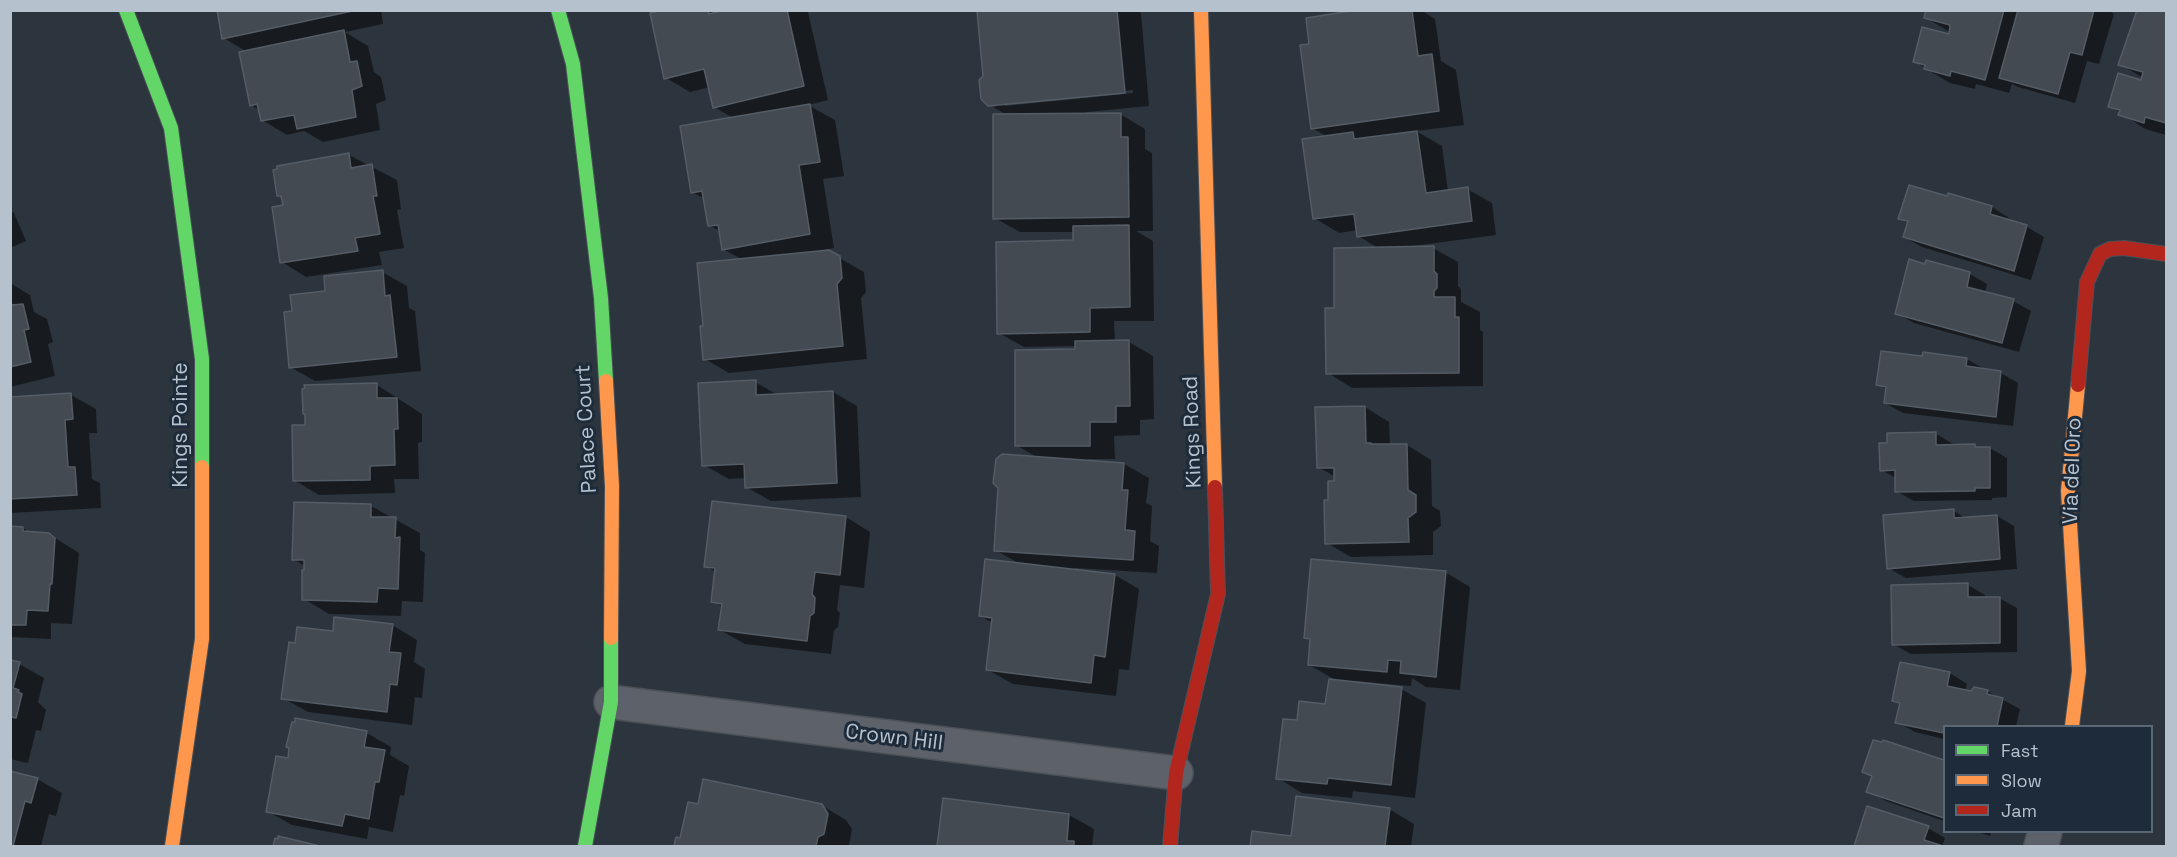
<!DOCTYPE html>
<html>
<head>
<meta charset="utf-8">
<style>
	body { margin:0 }
	#map { position:relative; width:2177px; height:857px; overflow:hidden; background:#2c343d; font-family:"Space Grotesk",sans-serif }
	canvas { display:block }
	.frame { position:absolute; inset:0; border:12px solid #b6c1ce; pointer-events:none }
	.legend { position:absolute; left:1943px; top:725px; width:210px; height:108px; box-sizing:border-box; background:#1d2b3a; border:2px solid #5a6775; margin:0; padding:8px 10px; list-style:none; font-size:18px; color:#b6c1ce }
	.legend li { display:flex; align-items:center; gap:12px; height:30px }
	.legend b { width:30px; border:2px solid #5a6775 }
</style>
</head>
<body>
<div id="map">
<canvas width="2177" height="857"></canvas>
<div class="frame"></div>
<ul class="legend">
<li><b style="height:8px;background:#63d668"></b>Fast</li>
<li><b style="height:8px;background:#ff974d"></b>Slow</li>
<li><b style="height:8px;background:#b3261e"></b>Jam</li>
</ul>
</div>
<script>
const g = document.querySelector('canvas').getContext('2d');
g.lineJoin = 'round';
function fill(path, color) { g.fillStyle = color; g.fill(path, 'evenodd'); }
const poly = rows => new Path2D(rows.map(r => 'M' + r).join(''));
function trace(path, color, width, dash) { g.strokeStyle = color; g.lineWidth = width; g.lineCap = dash ? 'butt' : 'round'; g.setLineDash(dash || []); g.stroke(path); }
function label(font, color, halo, rows, align = 'center') {
  g.font = font + ' "Space Grotesk",sans-serif'; g.lineWidth = 6; g.setLineDash([]); g.textBaseline = 'middle'; g.strokeStyle = halo; g.fillStyle = color; for (const [text, x, y, turn = 0] of rows) {
    g.save(); g.translate(x, y); g.rotate((+turn || 0) * Math.PI / 180); g.textAlign = isNaN(turn) ? turn : align; if (halo) g.strokeText(text, 0, 0); g.fillText(text, 0, 0); g.restore();
  }
}
fill(poly([
	[218,10,381,10,383,24,345,32,368,46,374,72,381,77,386,100,376,104,380,130,323,142,304,131,287,135,262,120,259,110,251,105,247,52,224,38],
	[669,10,808,12,828,100,808,105,835,120,844,176,823,179,834,248,825,250,864,272,866,292,861,298,867,359,729,373,705,359,705,327,743,260,723,249,721,232,709,225,705,199,692,192,735,119,714,107,710,87,690,92,666,78],
	[999,10,1136,10,1141,13,1149,106,1087,112,1087,115,1120,114,1145,129,1145,149,1152,153,1153,231,1136,231,1153,241,1154,321,1114,321,1115,342,1129,342,1153,356,1154,419,1140,420,1140,435,1114,436,1115,459,1088,459,1088,462,1124,464,1149,478,1146,503,1152,506,1150,541,1159,546,1157,573,1075,568,1075,571,1115,575,1139,589,1129,670,1119,669,1116,696,1013,684,988,670,993,623,980,616,1020,564,995,550,1038,458,1016,445,1076,351,1076,346,1024,347,999,333,1075,241,1075,232,1020,232,995,218,1007,115,993,107,996,107,993,104,989,105,978,13],
	[1133,90,1133,93,1005,106,1005,103],
	[1368,10,1421,10,1435,19,1441,61,1456,70,1464,125,1416,131,1442,146,1448,191,1467,189,1492,203,1496,235,1413,246,1413,248,1433,248,1458,262,1458,286,1461,289,1461,302,1480,312,1480,330,1483,332,1483,386,1352,388,1328,373,1336,309,1380,249,1358,236,1357,230,1339,233,1314,218,1328,137,1312,128,1311,46],
	[1928,10,2108,10,2114,14,2099,64,2087,61,2075,103,2018,87,2012,84,2009,93,1976,84,1975,89,1950,83,1926,69,1915,61,1950,35,1950,32,1926,18],
	[2138,10,2166,10,2166,135,2145,129,2110,106,2142,82,2143,78,2120,64,2129,34,2132,35],
	[349,155,397,180,401,209,397,210,404,248,379,252,382,265,306,277,282,262,285,206,283,198,279,195,279,170],
	[1992,207,2009,218,2008,221,2027,227,2044,237,2031,280,1922,247,1904,237,1909,223,1900,218],
	[10,211,14,213,26,241,10,248],
	[1927,262,1970,274,1987,284,1985,293,2013,301,2031,311,2019,352,1914,323,1896,313],
	[382,272,407,286,409,308,415,311,421,371,315,381,290,367,294,312,327,293],
	[10,283,30,295,34,312,47,319,53,342,48,344,55,376,10,387],
	[1924,354,1967,359,1984,369,2001,373,2018,383,2013,426,1903,413,1885,403,1887,390,1878,384,1923,358],
	[755,382,778,395,833,392,857,406,861,497,771,501,746,487,746,478,729,479,704,465],
	[377,385,422,414,422,442,418,443,419,479,394,479,395,493,319,495,294,480,307,426],
	[71,395,96,409,97,433,89,433,92,479,100,483,101,508,10,513,10,398],
	[1365,407,1389,422,1390,446,1407,445,1431,460,1432,506,1440,511,1441,526,1433,532,1433,555,1351,557,1327,543,1330,501,1336,477,1318,467],
	[1935,433,1953,444,1953,446,1975,446,1979,448,1990,448,2007,458,2007,497,1992,498,1992,500,1914,501,1896,491,1896,478,1881,470],
	[371,506,420,533,420,550,425,553,423,602,402,601,401,616,329,614,304,599,305,566,293,559],
	[1954,511,1967,519,1997,516,2014,526,2017,569,1906,578,1888,568],
	[846,517,870,532,864,588,840,585,837,610,840,613,838,627,834,630,831,654,745,644,720,630,723,607,713,601,716,572,706,566],
	[10,528,23,528,31,533,49,534,79,553,72,624,51,623,51,639,10,637],
	[1445,572,1470,587,1460,690,1426,687,1412,678,1411,686,1355,681,1354,683,1401,689,1426,703,1415,798,1353,791,1352,798,1302,793,1278,778,1299,722,1327,705,1339,682,1309,665,1311,641,1305,637],
	[1968,585,1985,595,1985,599,1999,598,2017,608,2017,652,1911,654,1893,644],
	[392,625,417,640,414,662,425,669,422,698,415,697,412,725,308,712,283,698,296,644,334,633],
	[10,661,19,664,44,678,38,702,46,710,41,731,36,730,28,763,10,759],
	[1950,673,1967,684,1965,691,1987,691,2020,709,2016,726,1944,726,1944,739,1915,732,1897,722,1901,705,1894,700],
	[296,724,367,733,391,747,390,755,409,766,404,796,400,795,393,832,369,827,367,839,292,825,267,811,289,760],
	[1884,742,1944,762,1944,821,1886,801,1868,791,1873,777,1863,771],
	[10,773,37,779,62,793,56,816,49,814,41,846,10,846],
	[944,800,1069,815,1094,829,1092,846,939,846],
	[821,805,846,820,852,829,849,846,676,846,678,839,681,839],
	[1868,808,1928,828,1945,838,1942,846,1856,846],
	[1389,809,1414,824,1411,846,1252,846,1254,833,1292,838],
	[1977,832,1991,832,1990,836],
	[279,838,314,846,274,846,276,840,279,841]
]), '#0007');
const building = poly([
	[217,10,357,10,222,39,217,10],
	[662,10,708,10,709,14,724,10,787,10,804,86,713,108,704,69,664,79,650,13,662,10],
	[1117,10,1125,93,988,106,981,99,979,80,983,76,977,11,1117,10],
	[1357,10,1412,10,1418,56,1432,54,1439,111,1311,129,1300,45,1309,44,1306,18,1357,10],
	[1926,10,2004,10,1985,80,1951,71,1950,76,1924,69,1925,65,1913,62,1922,27,1949,34,1950,25,1924,18,1926,10],
	[2018,10,2094,10,2082,55,2070,52,2058,94,1999,78,2018,10],
	[2137,10,2166,10,2166,123,2145,117,2144,123,2118,115,2120,110,2108,107,2118,73,2141,80,2143,72,2118,65,2137,10],
	[344,30,350,62,357,61,362,86,352,90,356,117,297,129,294,115,261,121,257,104,250,106,239,52,344,30],
	[810,104,820,162,799,165,810,234,722,250,718,225,708,226,702,191,691,193,680,126,810,104],
	[1121,113,1121,137,1128,137,1129,217,993,219,993,114,1121,113],
	[1417,131,1426,193,1468,187,1472,221,1357,237,1354,214,1313,219,1302,139,1353,132,1354,139,1417,131],
	[349,153,351,168,372,164,377,196,373,196,380,234,355,238,358,251,280,263,272,207,283,205,281,196,277,196,273,170,277,169,277,166,349,153],
	[1909,185,1947,196,1948,193,1992,206,1990,214,2027,225,2014,271,1903,237,1908,221,1898,219,1909,185],
	[1129,225,1130,307,1090,308,1090,332,997,334,996,242,1073,240,1073,226,1129,225],
	[1434,246,1434,271,1437,274,1437,288,1434,291,1434,297,1455,297,1455,317,1459,317,1459,373,1326,374,1325,308,1334,308,1334,248,1434,246],
	[829,250,840,256,842,278,837,284,843,346,703,360,700,326,703,326,697,263,829,250],
	[1909,259,1925,264,1926,260,1970,272,1967,287,2014,299,2002,343,1895,314,1909,259],
	[383,270,385,296,390,295,397,357,289,368,284,312,292,311,290,295,325,291,324,276,383,270],
	[10,300,12,305,23,304,29,329,24,330,31,362,10,367,10,300],
	[1129,340,1130,406,1116,406,1116,422,1090,422,1090,446,1015,446,1015,350,1075,349,1075,341,1129,340],
	[1881,351,1922,356,1923,352,1967,358,1966,366,2001,371,1996,417,1884,403,1886,387,1876,385,1881,351],
	[756,380,756,395,833,391,837,483,745,488,744,464,702,466,698,383,756,380],
	[377,383,377,398,397,398,398,429,394,429,395,465,370,466,370,480,293,481,292,425,305,425,305,414,303,414,302,389,305,388,304,385,377,383],
	[71,393,73,419,65,420,68,467,75,467,77,495,10,499,10,397,71,393],
	[1365,406,1366,443,1371,443,1371,444,1407,444,1408,490,1416,495,1416,512,1408,518,1409,542,1325,544,1324,500,1328,500,1328,481,1334,481,1334,468,1317,468,1315,407,1365,406],
	[1936,432,1936,445,1975,444,1975,447,1990,447,1990,488,1975,488,1975,491,1895,492,1895,470,1880,471,1879,443,1887,443,1887,433,1936,432],
	[1002,454,1124,463,1122,490,1128,490,1125,530,1135,531,1133,560,994,551,998,488,993,483,996,459,1002,454],
	[712,501,846,516,840,575,815,572,812,594,815,598,814,613,810,616,807,641,718,630,722,604,711,602,715,568,704,567,712,501],
	[294,502,371,504,371,517,396,517,395,538,400,537,398,589,378,588,377,602,302,600,302,570,304,570,304,560,292,560,294,502],
	[1954,509,1954,518,1997,515,2000,559,1887,569,1883,515,1954,509],
	[10,526,23,527,23,531,49,533,55,538,52,584,50,584,48,611,27,610,26,625,10,625,10,526],
	[985,559,1115,574,1105,657,1094,655,1091,683,986,670,992,618,979,616,985,559],
	[1311,559,1446,571,1436,677,1400,673,1401,661,1388,660,1387,672,1308,665,1310,639,1304,638,1311,559],
	[1968,583,1968,597,2000,597,2000,643,1892,645,1891,585,1968,583],
	[334,617,393,624,389,652,401,653,397,685,390,684,387,712,281,699,289,642,295,643,297,627,333,631,334,617],
	[10,660,20,662,13,688,19,690,18,692,22,694,16,718,11,717,10,720,10,660],
	[1900,662,1950,672,1947,686,1971,691,1974,687,1988,690,1987,694,2003,698,1997,726,1944,726,1944,733,1895,723,1900,703,1892,701,1900,662],
	[1329,679,1402,687,1391,785,1328,778,1327,784,1276,779,1283,719,1297,720,1299,701,1325,704,1329,679],
	[295,718,367,731,364,747,385,750,379,782,375,782,369,819,345,814,342,826,266,812,276,756,288,758,289,748,286,747,292,722,295,722,295,718],
	[1873,740,1882,742,1883,740,1944,760,1944,818,1866,792,1872,776,1862,772,1873,740],
	[10,771,38,778,31,803,25,801,13,846,10,846,10,771],
	[703,779,822,804,828,814,824,834,818,837,816,846,674,846,676,837,680,838,688,802,698,804,703,779],
	[1296,796,1390,808,1385,846,1250,846,1252,831,1291,836,1296,796],
	[943,798,1069,814,1067,841,1074,841,1074,846,937,846,943,798],
	[1867,806,1929,826,1924,840,1943,846,1854,846,1867,806],
	[278,836,320,846,273,846,275,838,278,839,278,836]
]);
fill(building, '#444a52');
trace(building, '#545c65', 1.5);
const street = poly([
	[611,702,1176,773],
	[2041,846,2045,832]
]);
const fast = poly([
	[126,10,171,128,202,359,202,467],
	[558,10,573,64,601,298,606,381],
	[585,846,611,702,611,638]
]);
const slow = poly([
	[1201,10,1215,487],
	[606,381,612,486,611,638],
	[2072,726,2079,671,2068,491,2078,385],
	[172,846,202,639,202,467]
]);
const jam = poly([
	[2078,385,2087,282,2100,254,2110,249,2124,248,2166,254],
	[1170,846,1176,773,1218,594,1215,487]
]);
trace(street, '#4b5057', 36);
trace(fast, '#4b5057', 16);
trace(slow, '#4b5057', 16);
trace(jam, '#4b5057', 16);
trace(street, '#5d626a', 33);
trace(fast, '#63d668', 14);
trace(slow, '#ff974d', 14);
trace(jam, '#b3261e', 14);
label('21px', '#b6c1ce', '#1d2b3a', [
	["Kings Pointe",181,425,-90],
	["Palace Court",587,429,-93],
	["Kings Road",1193,432,-92],
	["Via del Oro",2073,471,-88],
	["Crown Hill",894,738,7]
]);
</script>
</body>
</html>
